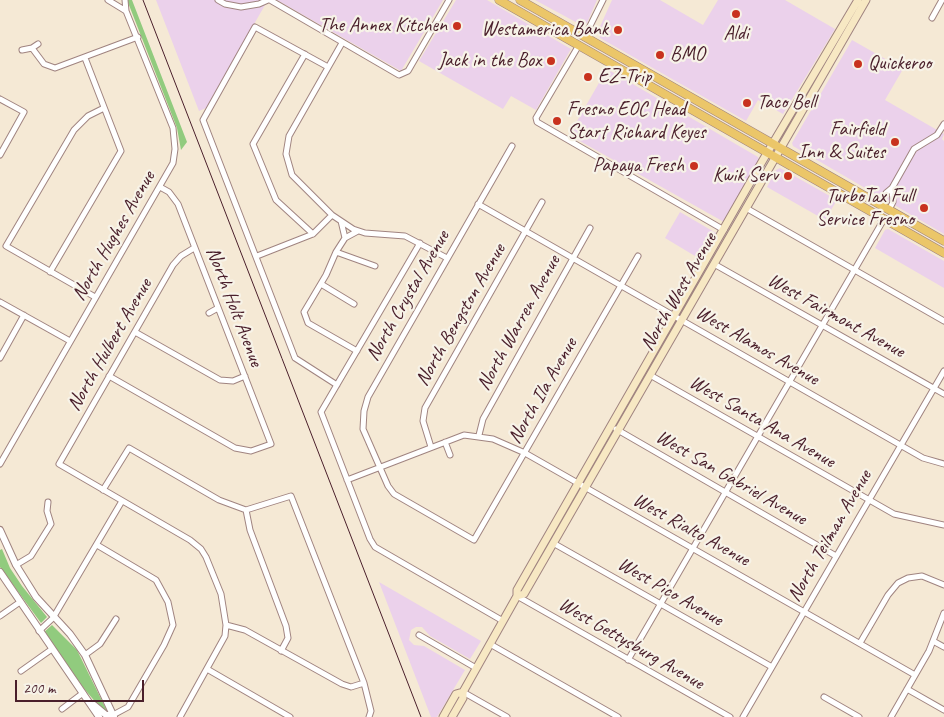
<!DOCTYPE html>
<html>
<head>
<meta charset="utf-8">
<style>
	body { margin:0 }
	#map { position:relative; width:944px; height:717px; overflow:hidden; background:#f5e9d5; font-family:Caveat,sans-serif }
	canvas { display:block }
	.scale { position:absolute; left:15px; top:680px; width:129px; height:22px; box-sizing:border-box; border:2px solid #4a1f2b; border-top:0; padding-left:6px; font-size:15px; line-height:18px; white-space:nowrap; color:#4a1f2b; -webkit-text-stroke:4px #f7f3e8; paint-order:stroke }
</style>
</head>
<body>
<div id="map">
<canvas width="944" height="717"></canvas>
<div class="scale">200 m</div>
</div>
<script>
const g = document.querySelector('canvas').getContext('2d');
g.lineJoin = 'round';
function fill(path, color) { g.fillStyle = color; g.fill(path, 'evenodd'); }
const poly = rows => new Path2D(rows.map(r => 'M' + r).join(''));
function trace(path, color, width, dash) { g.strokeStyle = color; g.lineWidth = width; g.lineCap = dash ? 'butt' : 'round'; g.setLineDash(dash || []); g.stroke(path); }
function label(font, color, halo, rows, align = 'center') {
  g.font = font + ' Caveat,sans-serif'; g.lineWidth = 4.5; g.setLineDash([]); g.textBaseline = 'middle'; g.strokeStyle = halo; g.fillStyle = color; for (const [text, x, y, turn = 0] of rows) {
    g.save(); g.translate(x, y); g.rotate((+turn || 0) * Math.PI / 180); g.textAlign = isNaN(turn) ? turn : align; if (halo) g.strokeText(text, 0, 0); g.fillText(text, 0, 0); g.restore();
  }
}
fill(poly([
	[156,0,264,0,265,5,206,108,199,111],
	[277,0,443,0,401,71],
	[456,0,487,0,571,49,536,110,511,96,503,109,419,61],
	[535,0,597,0,587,23,583,26],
	[612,0,660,0,703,25,718,0,785,0,835,29,783,114,758,100,746,121,600,38,598,31],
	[852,40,903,69,885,100,944,134,942,139,944,141,944,234,793,146,792,143],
	[607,69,758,157,759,160,724,222,569,135],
	[780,168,837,200,825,220,767,187,776,170],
	[680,212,716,233,707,251,700,252,695,256,665,238],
	[888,229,944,261,944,288,875,248,885,230],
	[379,582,481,641,470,659,430,636,422,627,416,627,411,630,409,640,414,645,424,646,465,670,437,717,431,717]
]), '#ebd1eb');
fill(poly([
	[127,0,132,0,187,142,181,150,177,128],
	[2,549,10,568,22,586,47,617,41,623,0,567,0,550],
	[52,625,77,650,108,713,103,711,81,685,43,633]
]), '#91cb7e');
const minor = poly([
	[108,0,126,11],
	[218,0,225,4,241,7,259,4,268,0],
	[270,0,399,75,408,71,449,0],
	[932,18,942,0],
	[585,36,603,0],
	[342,43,289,136,286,154,292,175,332,215,353,229,365,233,405,236,447,258],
	[579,45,536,118,537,122,724,230],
	[32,48,44,64,55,68,138,37],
	[22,50,32,48,38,44],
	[305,54,253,144,276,200,313,234],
	[328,67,255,27,203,120,295,358,337,385],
	[0,99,24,112,0,155],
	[512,146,368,397,364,411,363,429,388,486,394,494,474,540,638,256],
	[478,204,923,458,944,464],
	[879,204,886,193,892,188,914,149,937,135,944,124],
	[746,208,944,321],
	[889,210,893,202,892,188],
	[341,221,345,238,358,231],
	[420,243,321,412,370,539,375,547,503,621],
	[336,252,345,238],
	[257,256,313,234,332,215],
	[714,264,944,394],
	[50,272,121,151,85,58],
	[321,284,354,304],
	[95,297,6,246,74,130,88,116,104,108],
	[0,302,70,341],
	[209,313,218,308],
	[135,332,220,380,233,381,245,376],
	[357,351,308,323,304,312,326,275,336,252,375,266],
	[0,358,24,315],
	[650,375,894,514,944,525],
	[109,376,235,448,251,451,271,444,178,204,169,192,160,187],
	[616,429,836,556],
	[479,435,483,419,590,228],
	[445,442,450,455],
	[431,447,423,421,425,408,542,202],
	[0,464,173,163,175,149,173,128,126,11,125,0],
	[347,480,464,435,493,439,525,453,915,675],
	[103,490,129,448,219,500,246,510,291,496,364,683,371,711,369,717],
	[246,510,250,530,286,626,288,638,281,651],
	[553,543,772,667],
	[97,545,156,580,168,602,173,625,164,645,128,707,113,715],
	[16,565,31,556,51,524,47,511,48,502],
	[517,596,730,717],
	[0,616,20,602],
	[226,625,245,630,342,684,351,687,364,683],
	[39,631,53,618,122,501],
	[419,635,476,668],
	[933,641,944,647],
	[860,643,888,595,898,583,908,578,922,576,944,585],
	[490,644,618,717],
	[85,655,100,644,116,619],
	[628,660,884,219],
	[207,669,290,717],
	[21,671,52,649],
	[907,689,944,710],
	[463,692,507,717],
	[824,697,859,717],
	[62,709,83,693],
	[180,717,225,636,226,625,221,594,206,557,201,549,190,540,59,464,173,265,181,256,194,248],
	[743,717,944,371],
	[891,717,929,651,944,613]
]);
const tertiary = poly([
	[0,530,16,565,36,597,70,634,85,655,114,717],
	[0,572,99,717],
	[94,705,106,715,113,715]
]);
const secondary = poly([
	[517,596,524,594,866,0],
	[443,717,456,694,463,692],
	[452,717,463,698,463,692,517,596,517,590,763,160,858,0]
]);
const primary = poly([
	[499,0,944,253],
	[520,0,944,241]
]);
trace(minor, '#a08480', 7);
trace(tertiary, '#a08480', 8);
trace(secondary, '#a08480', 9);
trace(primary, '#a08480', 9);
trace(minor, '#fff', 5);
trace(tertiary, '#fff', 6);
trace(secondary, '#f7e8c3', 7);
trace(primary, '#ebc669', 8);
trace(poly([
	[143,0,421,717]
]), '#4a1f2b', 1);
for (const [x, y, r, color] of [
	[736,14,5,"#c8321e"],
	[457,26,5,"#c8321e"],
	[618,30,5,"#c8321e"],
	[660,55,5,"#c8321e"],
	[551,61,5,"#c8321e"],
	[858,64,5,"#c8321e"],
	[588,77,5,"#c8321e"],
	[747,103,5,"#c8321e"],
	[557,121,5,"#c8321e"],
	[895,142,5,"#c8321e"],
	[694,166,5,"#c8321e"],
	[788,176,5,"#c8321e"],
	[924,208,5,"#c8321e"]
]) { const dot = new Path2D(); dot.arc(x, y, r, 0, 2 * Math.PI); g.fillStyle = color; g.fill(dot); trace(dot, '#f7f3e8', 2); }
label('20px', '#4a1f2b', '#f7f3e8', [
	["The Annex Kitchen",447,26],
	["Westamerica Bank",608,30],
	["Aldi",736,34,"center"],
	["BMO",670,55,"left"],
	["Jack in the Box",541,61],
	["Quickeroo",868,64,"left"],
	["EZ-Trip",598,77,"left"],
	["Taco Bell",757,103,"left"],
	["Fresno EOC Head",567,110,"left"],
	["Start Richard Keyes",567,133,"left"],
	["Fairfield",885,130],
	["Inn & Suites",885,153],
	["Papaya Fresh",684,166],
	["Kwik Serv",778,176],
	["TurboTax Full",914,197],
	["Service Fresno",914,220]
], 'right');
label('20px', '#4a1f2b', '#f7f3e8', [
	["North Hughes Avenue",114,236,-60],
	["North West Avenue",679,292,-60],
	["North Crystal Avenue",408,296,-60],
	["North Holt Avenue",234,307,69],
	["North Bengston Avenue",461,315,-60],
	["West Fairmont Avenue",836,316,29],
	["North Warren Avenue",519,323,-61],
	["North Hulbert Avenue",110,345,-60],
	["West Alamos Avenue",757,346,30],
	["North Ila Avenue",543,391,-60],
	["West Santa Ana Avenue",762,422,30],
	["West San Gabriel Avenue",731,478,30],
	["West Rialto Avenue",691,530,29],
	["North Teilman Avenue",830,536,-60],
	["West Pico Avenue",670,592,30],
	["West Gettysburg Avenue",631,644,30]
]);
</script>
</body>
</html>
